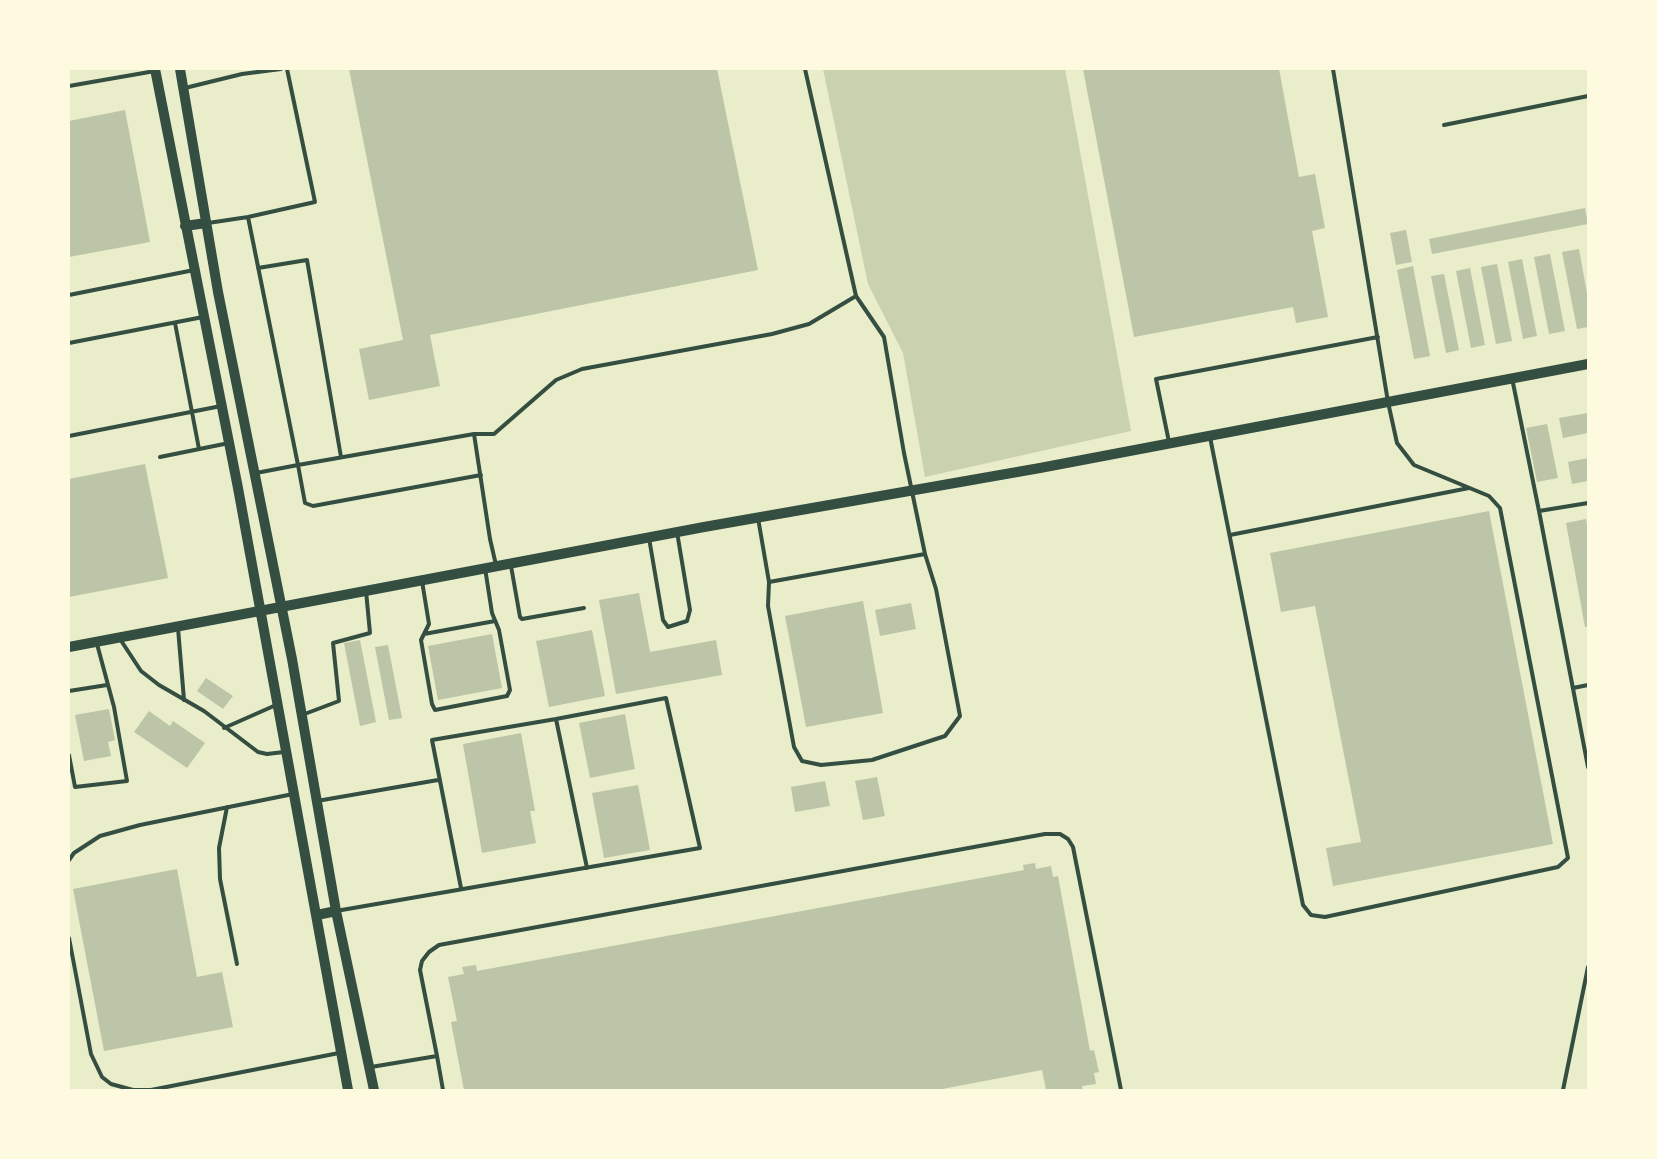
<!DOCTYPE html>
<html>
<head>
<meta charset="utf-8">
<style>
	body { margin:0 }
	#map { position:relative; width:1657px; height:1159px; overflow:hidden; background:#e9edc9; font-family:"Fira Sans Condensed",sans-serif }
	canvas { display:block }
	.frame { position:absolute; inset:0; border:70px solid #fefae0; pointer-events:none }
</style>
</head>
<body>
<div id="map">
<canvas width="1657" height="1159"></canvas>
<div class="frame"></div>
</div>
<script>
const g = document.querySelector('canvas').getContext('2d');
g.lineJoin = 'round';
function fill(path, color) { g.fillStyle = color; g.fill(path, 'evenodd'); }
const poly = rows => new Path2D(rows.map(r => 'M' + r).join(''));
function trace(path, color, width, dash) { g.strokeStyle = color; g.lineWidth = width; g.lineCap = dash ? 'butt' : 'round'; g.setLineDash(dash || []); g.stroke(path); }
fill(poly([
	[823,69,1065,69,1131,431,925,477,903,353,868,284]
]), '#cad2ad');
fill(poly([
	[349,69,717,69,758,270,430,335,440,386,369,400,359,349,403,340],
	[1083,69,1279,69,1299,177,1315,174,1325,228,1312,231,1328,317,1296,323,1293,307,1134,337],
	[125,110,150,242,69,257,69,121],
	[1585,208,1588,224,1432,254,1429,239],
	[1406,230,1412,262,1396,265,1390,233],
	[1579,249,1588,299,1588,327,1577,329,1562,252],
	[1550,254,1565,331,1549,334,1534,257],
	[1522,259,1537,336,1523,339,1508,262],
	[1497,264,1512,341,1496,344,1481,267],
	[1413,266,1430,356,1414,359,1397,270],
	[1470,268,1485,345,1471,348,1456,271],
	[1444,274,1459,350,1446,353,1431,276],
	[1588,413,1588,433,1563,438,1559,418],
	[1547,424,1558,478,1537,482,1526,428],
	[1588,458,1588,481,1572,484,1568,462],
	[145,464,168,578,69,597,69,479],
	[1489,511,1553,844,1333,886,1326,848,1361,842,1315,606,1281,612,1270,553],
	[1586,519,1588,530,1588,627,1585,627,1566,523],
	[639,593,650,652,716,640,722,675,616,694,599,600],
	[863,601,883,713,806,727,785,616],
	[911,603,916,629,880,636,875,610],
	[592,630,605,696,549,707,536,641],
	[492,634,502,688,438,700,428,646],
	[360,640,376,722,360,726,344,643],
	[388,645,402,718,389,720,375,647],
	[206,678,233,696,223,709,197,691],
	[109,709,115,740,108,742,111,756,84,761,75,715],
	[149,711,170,726,173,721,205,743,187,768,134,732],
	[625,714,635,769,590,778,579,723],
	[521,733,535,811,530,811,536,843,482,853,463,744],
	[877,777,885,816,863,820,855,781],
	[825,781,830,806,795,812,791,787],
	[638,785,650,850,604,858,592,793],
	[1035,863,1036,869,1051,866,1053,877,1058,876,1090,1051,1094,1050,1099,1072,1094,1073,1096,1084,1082,1086,1083,1090,1046,1090,1042,1070,937,1090,464,1090,451,1022,457,1021,448,977,464,974,462,967,476,965,477,971,1024,870,1023,865],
	[177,869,197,977,222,972,233,1027,104,1051,73,889]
]), '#bcc5a7');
trace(poly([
	[805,69,856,296],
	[69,86,155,71],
	[185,88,242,74,281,69],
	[1444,125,1588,96],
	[248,217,298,465,256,473],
	[208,223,248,217,315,202,287,69],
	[258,268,307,260,341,457],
	[69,295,194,270],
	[175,323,199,449],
	[69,343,203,317],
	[1512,378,1539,511,1588,503],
	[474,434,490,539,496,565],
	[69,436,221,406],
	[1210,437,1303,905,1311,915,1325,917,1558,867,1568,858,1500,508,1489,496,1414,465,1397,443,1388,402,1333,69],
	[1169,442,1156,379,1378,337],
	[160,457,229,443],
	[481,475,313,506,305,503,298,465,474,434,494,434,556,380,582,369,772,334,809,324,856,296,884,337,904,453,925,554,769,582,758,518],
	[1539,511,1588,767],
	[1230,535,1469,488],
	[649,538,663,620,668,627,687,621,690,610,677,532],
	[511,566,520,617,522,619,584,608],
	[422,581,429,624,421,640,432,704,435,710,507,696,510,690,499,630,492,613,485,568],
	[769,582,768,606,794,747,802,761,821,765,872,760,945,736,960,716,936,589,925,554],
	[178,628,184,700],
	[424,634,495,621],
	[120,639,141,671,159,685,204,711,258,752,267,754,284,752],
	[1573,688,1588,685],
	[69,691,107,685],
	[302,715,339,701,333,643,370,633,366,591],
	[224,728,276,705],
	[69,755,75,787,127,781,114,707,97,644],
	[317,801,438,780],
	[227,807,219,848,220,879,237,964],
	[69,860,74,853,100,836,140,825,293,794],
	[461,888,432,740,556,719,587,868],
	[336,911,700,848,666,698,556,719],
	[69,938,91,1054,102,1077,111,1084,133,1090,151,1090,339,1053],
	[437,1056,420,970,422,961,429,952,439,945,1045,834,1060,834,1068,839,1073,847,1121,1090],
	[371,1067,437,1056,443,1090],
	[1563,1090,1588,967]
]), '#344e41', 4);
trace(poly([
	[155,69,238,488,348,1090],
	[180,69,218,292,292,659,336,911,374,1090],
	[185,226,206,223],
	[69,647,704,527,1040,468,1588,364],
	[317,915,336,911]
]), '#344e41', 10);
</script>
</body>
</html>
